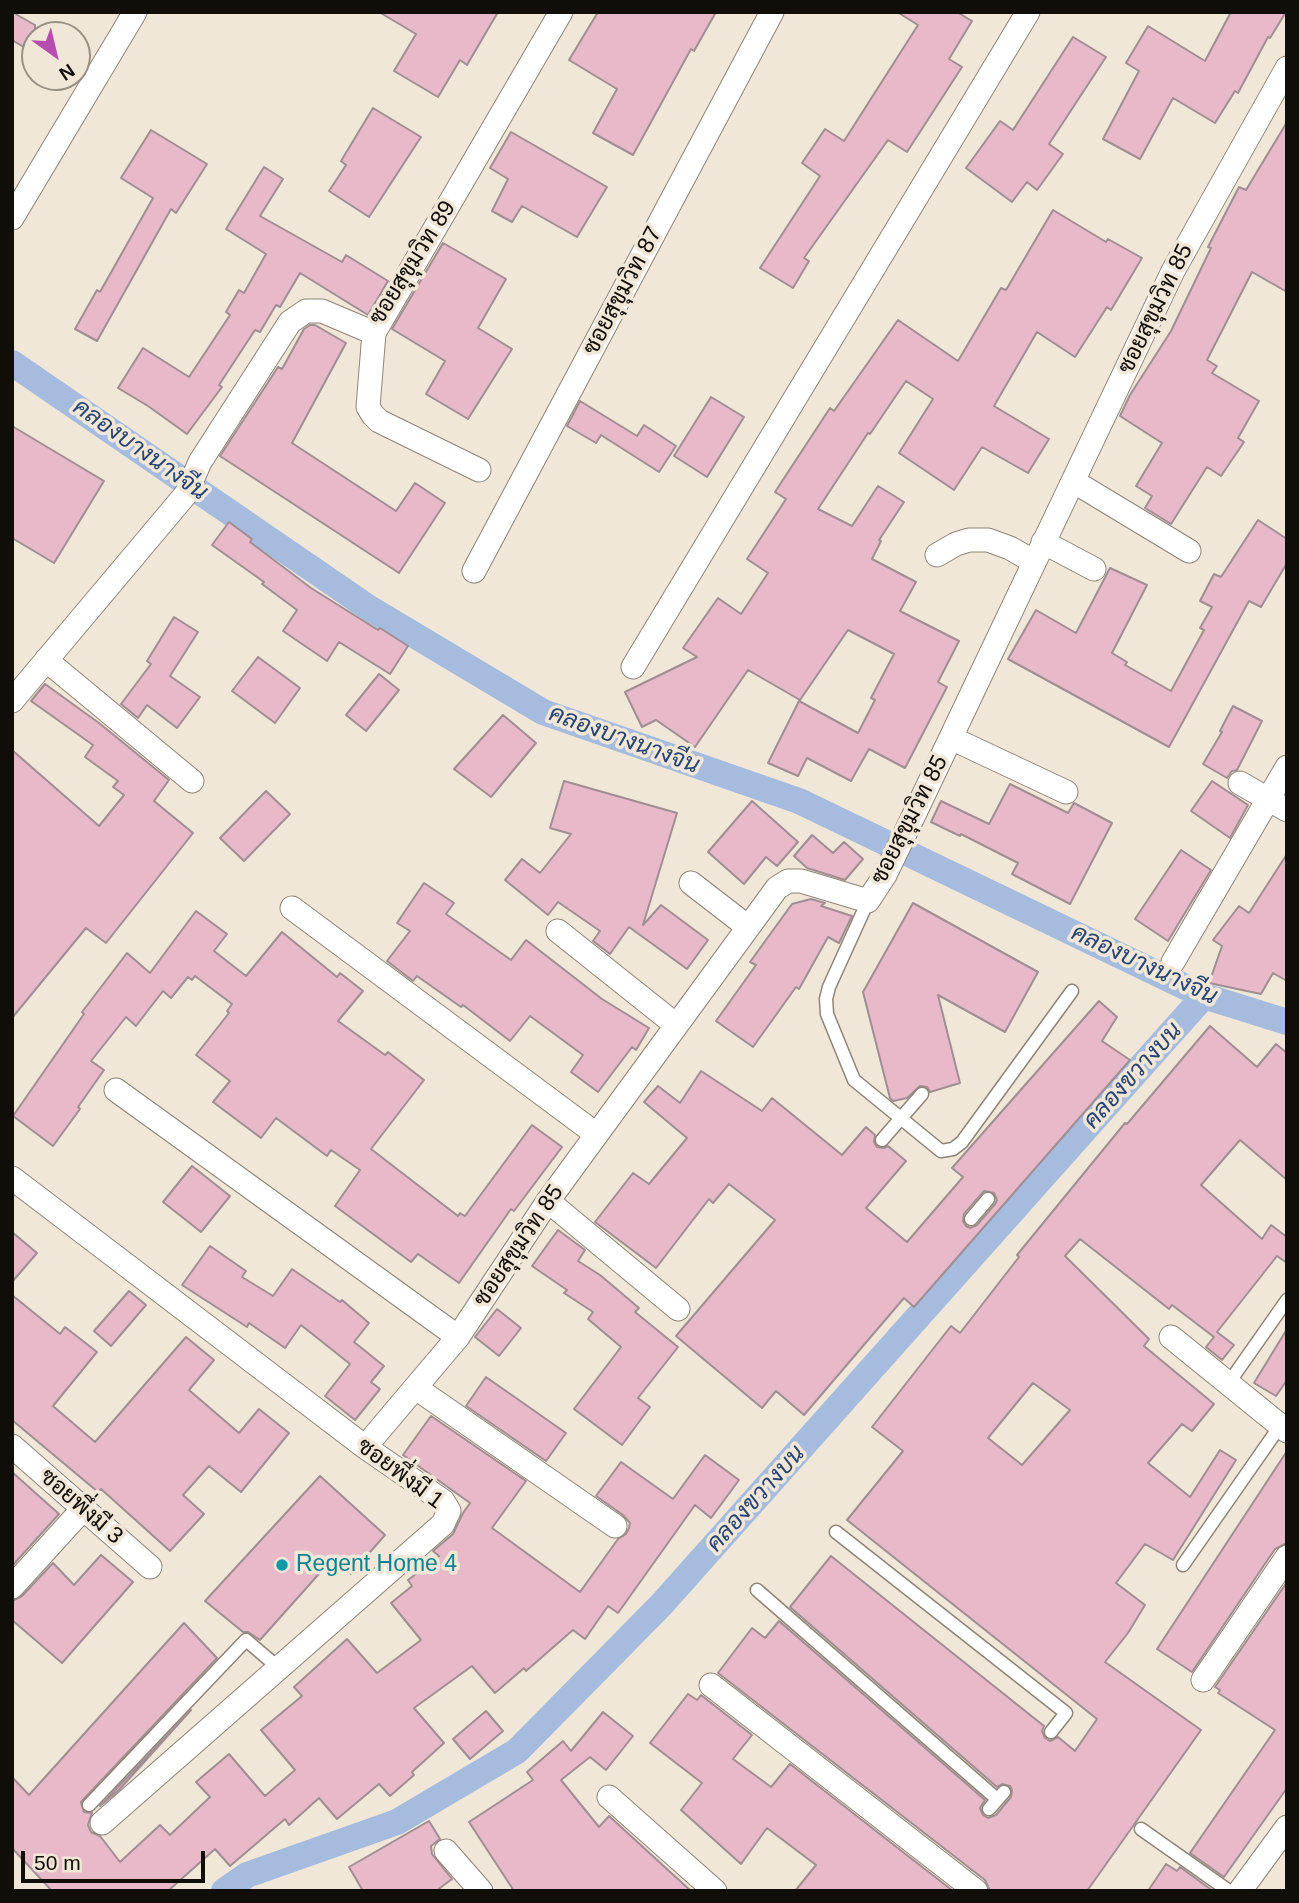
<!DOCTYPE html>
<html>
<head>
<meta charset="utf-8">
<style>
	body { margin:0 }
	#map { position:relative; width:1299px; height:1903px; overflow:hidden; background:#f1e7d8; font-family:Arial,sans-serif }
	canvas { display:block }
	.frame { position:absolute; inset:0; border:14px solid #110e09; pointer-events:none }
	.north { position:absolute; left:21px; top:21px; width:70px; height:70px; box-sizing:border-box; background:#f1e7d8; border:2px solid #979085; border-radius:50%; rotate:146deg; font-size:19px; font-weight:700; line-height:28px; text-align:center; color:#110e09 }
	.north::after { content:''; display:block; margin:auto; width:24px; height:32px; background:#b74daf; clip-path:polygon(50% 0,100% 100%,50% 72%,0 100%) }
	.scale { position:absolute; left:21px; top:1851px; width:184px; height:32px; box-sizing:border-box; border:4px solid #110e09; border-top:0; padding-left:9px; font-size:21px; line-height:24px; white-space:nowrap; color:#110e09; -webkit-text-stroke:5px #f1e7d8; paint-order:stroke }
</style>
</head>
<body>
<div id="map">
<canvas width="1299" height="1903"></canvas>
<div class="frame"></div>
<div class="north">N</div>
<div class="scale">50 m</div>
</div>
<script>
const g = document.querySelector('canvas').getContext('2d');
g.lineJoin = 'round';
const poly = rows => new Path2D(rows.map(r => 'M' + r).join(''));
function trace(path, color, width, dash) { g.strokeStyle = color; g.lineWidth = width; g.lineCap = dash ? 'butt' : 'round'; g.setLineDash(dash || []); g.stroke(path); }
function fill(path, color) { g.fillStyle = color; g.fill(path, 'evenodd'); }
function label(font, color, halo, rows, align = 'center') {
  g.font = font + ' Arial,Sarabun,sans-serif'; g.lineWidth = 7; g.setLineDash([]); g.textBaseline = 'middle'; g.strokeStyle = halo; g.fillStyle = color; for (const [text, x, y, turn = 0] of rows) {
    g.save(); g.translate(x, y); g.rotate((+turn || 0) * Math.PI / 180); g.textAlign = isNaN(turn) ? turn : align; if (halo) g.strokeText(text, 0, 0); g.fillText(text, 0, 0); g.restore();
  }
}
trace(poly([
	[12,363,369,608,543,712,799,801,1204,996,1287,1022],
	[224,1891,247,1875,397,1822,517,1751,661,1605,1204,996]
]), '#a5bcdf', 26);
const building = poly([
	[12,12,35,25,35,54,12,40,12,12],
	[379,12,498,12,467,65,460,60,438,97,394,71,416,34,379,12],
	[598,12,716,12,694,51,691,49,633,155,593,133,617,89,569,60,598,12],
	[897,12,957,12,972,21,949,59,962,67,907,152,888,140,804,258,809,261,793,288,760,268,820,176,802,163,825,129,844,141,918,25,897,12],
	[1231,12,1286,12,1270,38,1268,37,1238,93,1235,91,1215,123,1173,98,1140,159,1103,139,1139,71,1126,63,1148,26,1205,61,1231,12],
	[1073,37,1106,57,1049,144,1063,154,1037,190,1027,182,1012,202,966,168,1000,121,1013,130,1073,37],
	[373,108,421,137,369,217,329,191,346,165,341,161,373,108],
	[1287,122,1287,292,1252,272,1207,360,1217,366,1212,373,1259,401,1238,438,1244,442,1221,476,1207,467,1171,524,1145,508,1152,496,1136,486,1162,443,1120,416,1130,395,1171,331,1211,248,1208,247,1239,187,1246,190,1287,122],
	[151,130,207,164,176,213,171,209,97,341,75,329,97,290,100,292,153,198,121,178,151,130],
	[511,132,607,187,577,237,522,206,512,222,492,211,508,179,490,168,511,132],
	[264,167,283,179,260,216,342,262,346,255,388,281,368,315,300,273,280,307,276,305,260,332,255,330,219,385,222,387,187,434,148,406,118,388,143,348,189,377,230,315,226,312,239,290,244,293,266,254,226,229,264,167],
	[1053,210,1106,242,1108,239,1142,258,1111,310,1107,307,1075,357,1037,332,994,406,1049,439,1028,473,982,447,954,490,899,453,933,399,906,381,870,434,868,433,818,509,852,526,878,486,904,502,879,540,881,541,872,559,916,582,900,611,959,641,938,682,947,687,905,768,869,749,851,781,807,758,798,776,768,763,799,701,858,733,875,700,871,698,894,654,848,630,800,700,748,670,695,747,656,720,642,727,625,692,697,657,683,648,718,598,741,614,768,573,747,559,786,499,775,492,830,408,834,411,898,320,958,361,1001,288,1006,290,1053,210],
	[443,243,506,279,478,328,512,349,468,419,426,394,445,361,392,329,443,243],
	[310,325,315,325,346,343,292,443,396,511,415,483,445,503,399,573,220,456,278,367,282,369,304,329,310,325],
	[711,397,744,417,707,477,674,456,711,397],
	[580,401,637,436,644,425,676,446,659,472,601,435,596,443,567,426,580,401],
	[12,426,104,481,54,563,12,538,12,426],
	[1258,520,1287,539,1287,563,1261,607,1249,601,1169,747,1008,659,1036,610,1076,633,1110,568,1147,585,1112,653,1127,662,1125,665,1171,691,1204,630,1200,628,1212,607,1200,601,1214,574,1221,577,1258,520],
	[229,522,252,539,250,542,311,588,378,630,380,628,408,646,390,674,339,642,327,661,283,631,297,610,262,584,264,582,212,545,229,522],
	[174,617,198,632,170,676,200,697,177,728,147,705,138,718,121,704,151,664,147,661,174,617],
	[258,657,300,688,275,723,232,691,258,657],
	[379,674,399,690,366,731,346,715,379,674],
	[45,684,99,723,169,780,154,801,193,833,106,943,86,928,12,1018,12,750,99,826,124,795,113,787,118,781,85,757,93,745,31,701,45,684],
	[1233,706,1262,721,1237,770,1232,771,1227,778,1203,764,1222,732,1220,731,1233,706],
	[503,715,536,743,491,797,454,769,503,715],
	[564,781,677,813,643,925,661,905,708,940,687,969,629,927,610,954,593,941,600,931,558,902,548,915,505,880,522,859,540,873,571,834,550,828,564,781],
	[1212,781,1248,805,1230,838,1191,811,1212,781],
	[1010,784,1068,813,1074,803,1112,823,1070,904,1012,874,1018,863,961,834,960,836,931,822,941,801,989,824,1010,784],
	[266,791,290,814,244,861,220,838,266,791],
	[752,801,798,842,777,866,766,857,744,884,708,852,752,801],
	[812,835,833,853,844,842,863,859,845,880,807,868,794,856,812,835],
	[1181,850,1211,870,1168,941,1135,919,1181,850],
	[1287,854,1287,981,1273,973,1261,994,1209,983,1222,946,1213,940,1239,906,1249,913,1287,854],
	[424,883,454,903,446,914,511,960,526,940,602,999,649,1028,636,1050,632,1047,598,1092,571,1072,583,1055,530,1016,510,1041,463,1005,461,1007,417,976,413,981,387,961,410,931,397,923,424,883],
	[811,899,825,903,821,906,852,916,839,943,828,937,799,989,796,987,753,1047,716,1021,756,965,750,962,792,904,811,899],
	[913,903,1038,972,1005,1032,938,995,960,1083,930,1092,927,1087,920,1086,907,1098,893,1101,890,1098,863,992,913,903],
	[196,911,227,934,214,951,246,976,282,932,337,977,340,973,363,991,338,1021,385,1055,388,1052,424,1080,371,1149,458,1216,460,1213,465,1216,532,1125,562,1147,514,1211,511,1209,459,1283,418,1254,411,1262,335,1206,360,1170,331,1150,327,1156,276,1118,261,1138,213,1102,230,1081,196,1055,229,1013,227,1011,232,1004,195,976,192,980,188,977,171,998,163,991,136,1026,126,1017,91,1061,104,1070,78,1107,80,1109,53,1146,13,1116,84,1014,82,1012,127,953,150,973,196,911],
	[1099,1001,1117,1017,1102,1041,1130,1060,914,1307,904,1298,804,1415,776,1391,762,1408,676,1336,775,1220,729,1184,713,1203,709,1199,656,1268,595,1222,633,1173,649,1184,687,1138,644,1102,658,1086,680,1103,701,1071,762,1111,772,1098,842,1155,866,1127,875,1135,874,1142,877,1147,884,1148,888,1146,906,1161,866,1208,907,1242,963,1177,952,1168,1099,1001],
	[984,1191,994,1193,997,1200,995,1204,977,1225,970,1228,966,1226,963,1221,964,1214,984,1191],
	[1210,1026,1257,1067,1276,1044,1287,1053,1287,1180,1240,1140,1201,1185,1262,1239,1271,1225,1287,1237,1287,1263,1277,1256,1217,1332,1234,1345,1222,1360,1206,1347,1214,1337,1172,1305,1169,1309,1080,1239,1065,1256,1149,1339,1144,1346,1214,1404,1192,1431,1182,1424,1148,1463,1190,1497,1220,1450,1236,1460,1173,1560,1145,1544,1116,1583,1145,1605,1128,1633,1105,1662,1201,1730,1087,1891,990,1891,985,1880,718,1673,752,1628,765,1638,779,1621,985,1800,980,1808,983,1815,988,1818,996,1815,1011,1797,1012,1790,1010,1786,1002,1784,997,1787,790,1607,831,1556,1044,1726,1042,1731,1045,1738,1050,1741,1058,1737,1075,1751,1097,1719,847,1520,903,1451,872,1427,951,1326,960,1333,1019,1257,1017,1255,1125,1123,1127,1124,1210,1026],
	[1033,1383,1070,1410,1022,1465,988,1438,1033,1383],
	[192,1166,230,1196,201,1232,163,1202,192,1166],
	[558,1230,585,1250,578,1261,600,1275,639,1308,635,1312,678,1347,638,1398,650,1407,622,1445,574,1409,621,1347,588,1319,593,1312,564,1293,567,1290,532,1266,558,1230],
	[12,1232,37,1253,12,1282,12,1232],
	[210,1246,246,1271,242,1277,273,1296,292,1269,340,1302,342,1300,369,1323,354,1342,384,1366,371,1382,380,1389,355,1420,325,1396,350,1364,301,1325,285,1348,249,1323,247,1327,182,1285,210,1246],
	[129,1291,146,1305,111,1346,94,1331,129,1291],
	[12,1295,60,1334,65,1327,97,1352,53,1406,95,1442,186,1337,214,1360,189,1390,239,1433,259,1409,289,1433,241,1492,209,1466,183,1495,204,1514,170,1551,101,1489,98,1492,12,1420,12,1295],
	[497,1309,521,1328,499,1356,475,1337,497,1309],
	[1287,1329,1287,1380,1276,1396,1254,1383,1287,1329],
	[486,1377,566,1433,546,1461,466,1406,486,1377],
	[431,1416,526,1481,492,1528,580,1592,618,1539,626,1534,629,1528,630,1523,623,1515,596,1496,621,1462,673,1499,705,1455,739,1480,711,1518,695,1505,618,1613,608,1606,585,1639,573,1630,526,1671,524,1668,495,1693,472,1666,414,1708,444,1743,412,1772,414,1775,390,1796,379,1784,337,1819,319,1798,289,1825,285,1819,230,1866,215,1849,168,1891,52,1891,12,1848,12,1777,29,1795,184,1623,217,1658,81,1802,84,1812,92,1813,88,1825,91,1832,100,1836,120,1862,160,1825,170,1835,210,1797,196,1782,229,1754,265,1796,295,1770,261,1730,302,1696,294,1687,347,1639,377,1673,421,1640,391,1603,412,1586,408,1580,439,1556,433,1551,453,1534,463,1513,470,1503,403,1455,431,1416],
	[1287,1451,1287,1543,1275,1549,1192,1672,1157,1649,1287,1451],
	[12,1472,59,1514,12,1566,12,1472],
	[320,1476,385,1535,351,1574,334,1557,260,1640,248,1632,243,1632,205,1601,320,1476],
	[101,1555,133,1582,62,1663,12,1620,12,1601,22,1596,53,1563,74,1585,101,1555],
	[1287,1582,1287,1788,1224,1877,1190,1853,1275,1730,1218,1693,1220,1690,1215,1687,1287,1582],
	[688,1694,697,1700,701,1695,752,1735,733,1759,771,1787,790,1764,953,1891,795,1891,816,1865,767,1828,741,1864,681,1810,702,1783,650,1743,688,1694],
	[191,1710,119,1790,100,1806,191,1710],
	[486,1711,503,1731,470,1759,453,1739,486,1711],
	[603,1712,633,1736,606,1770,590,1757,561,1780,599,1827,609,1816,691,1891,514,1891,469,1822,533,1780,527,1772,563,1741,571,1751,603,1712],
	[429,1821,440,1839,431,1846,432,1854,452,1879,436,1891,363,1891,349,1867,429,1821],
	[1166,1864,1177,1871,1180,1867,1213,1891,1148,1891,1166,1864]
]);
fill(building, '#e7b9c9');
trace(building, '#a08e94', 2);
const service = poly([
	[868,901,829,987,826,999,827,1014,854,1080,941,1151,953,1149,962,1142,1072,991],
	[882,1140,922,1094],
	[971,1219,988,1199],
	[1228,1384,1287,1300],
	[836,1532,1066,1713,1051,1732],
	[1183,1565,1280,1426],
	[757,1590,997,1799],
	[89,1805,246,1640,280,1669],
	[989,1809,1004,1792],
	[1141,1829,1229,1891]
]);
const minor = poly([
	[12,218,135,12],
	[374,333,368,407,373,415,379,421,479,470],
	[1073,481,1189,551],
	[1043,542,1094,569],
	[937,555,956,544,969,540,988,540,1010,548,1034,562],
	[474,571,772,12],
	[46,660,192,781],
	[633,667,1028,12],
	[12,701,186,494,200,462,290,322,306,311,322,311,374,333,561,12],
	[951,738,1066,792],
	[1240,783,1287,810],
	[691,883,748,927],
	[292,908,596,1134],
	[558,931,676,1025],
	[1173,962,1287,767],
	[116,1090,458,1337],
	[12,1178,365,1447,443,1501,449,1511,443,1524,102,1823],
	[548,1201,678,1309],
	[1171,1337,1287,1431],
	[416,1388,615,1526],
	[12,1446,150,1567],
	[365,1447,458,1337,548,1201,777,888,788,881,801,881,868,901,885,875,914,815,1173,271,1287,68],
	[12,1587,83,1509],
	[1203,1680,1287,1557],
	[711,1685,976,1891],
	[609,1797,715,1891],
	[446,1851,481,1891],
	[1240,1891,1287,1827]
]);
trace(service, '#8e8477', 15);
trace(minor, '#8e8477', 25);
trace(service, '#fff', 12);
trace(minor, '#fff', 23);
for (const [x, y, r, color] of [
	[282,1565,7,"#0f9aa8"]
]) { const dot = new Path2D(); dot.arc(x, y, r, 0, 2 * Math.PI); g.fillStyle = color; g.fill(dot); trace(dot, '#f1e7d8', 2.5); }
label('23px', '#110e09', '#f1e7d8', [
	["ซอยสุขุมวิท 89",413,263,-58],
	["ซอยสุขุมวิท 87",623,291,-62],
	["ซอยสุขุมวิท 85",1156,309,-64],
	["ซอยสุขุมวิท 85",910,820,-63],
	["ซอยสุขุมวิท 85",519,1246,-56],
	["ซอยพึ่งมี 1",400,1474,37],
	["ซอยพึ่งมี 3",81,1507,41]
]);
label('23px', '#0d838f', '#f1e7d8', [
	["Regent Home 4",296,1565]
], 'left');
label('italic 24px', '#274472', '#f1e7d8', [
	["คลองบางนางจีน",140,450,35],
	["คลองบางนางจีน",624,740,20],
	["คลองบางนางจีน",1144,965,25],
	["คลองขวางบน",1133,1076,-48],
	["คลองขวางบน",756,1499,-48]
]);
</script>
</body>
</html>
